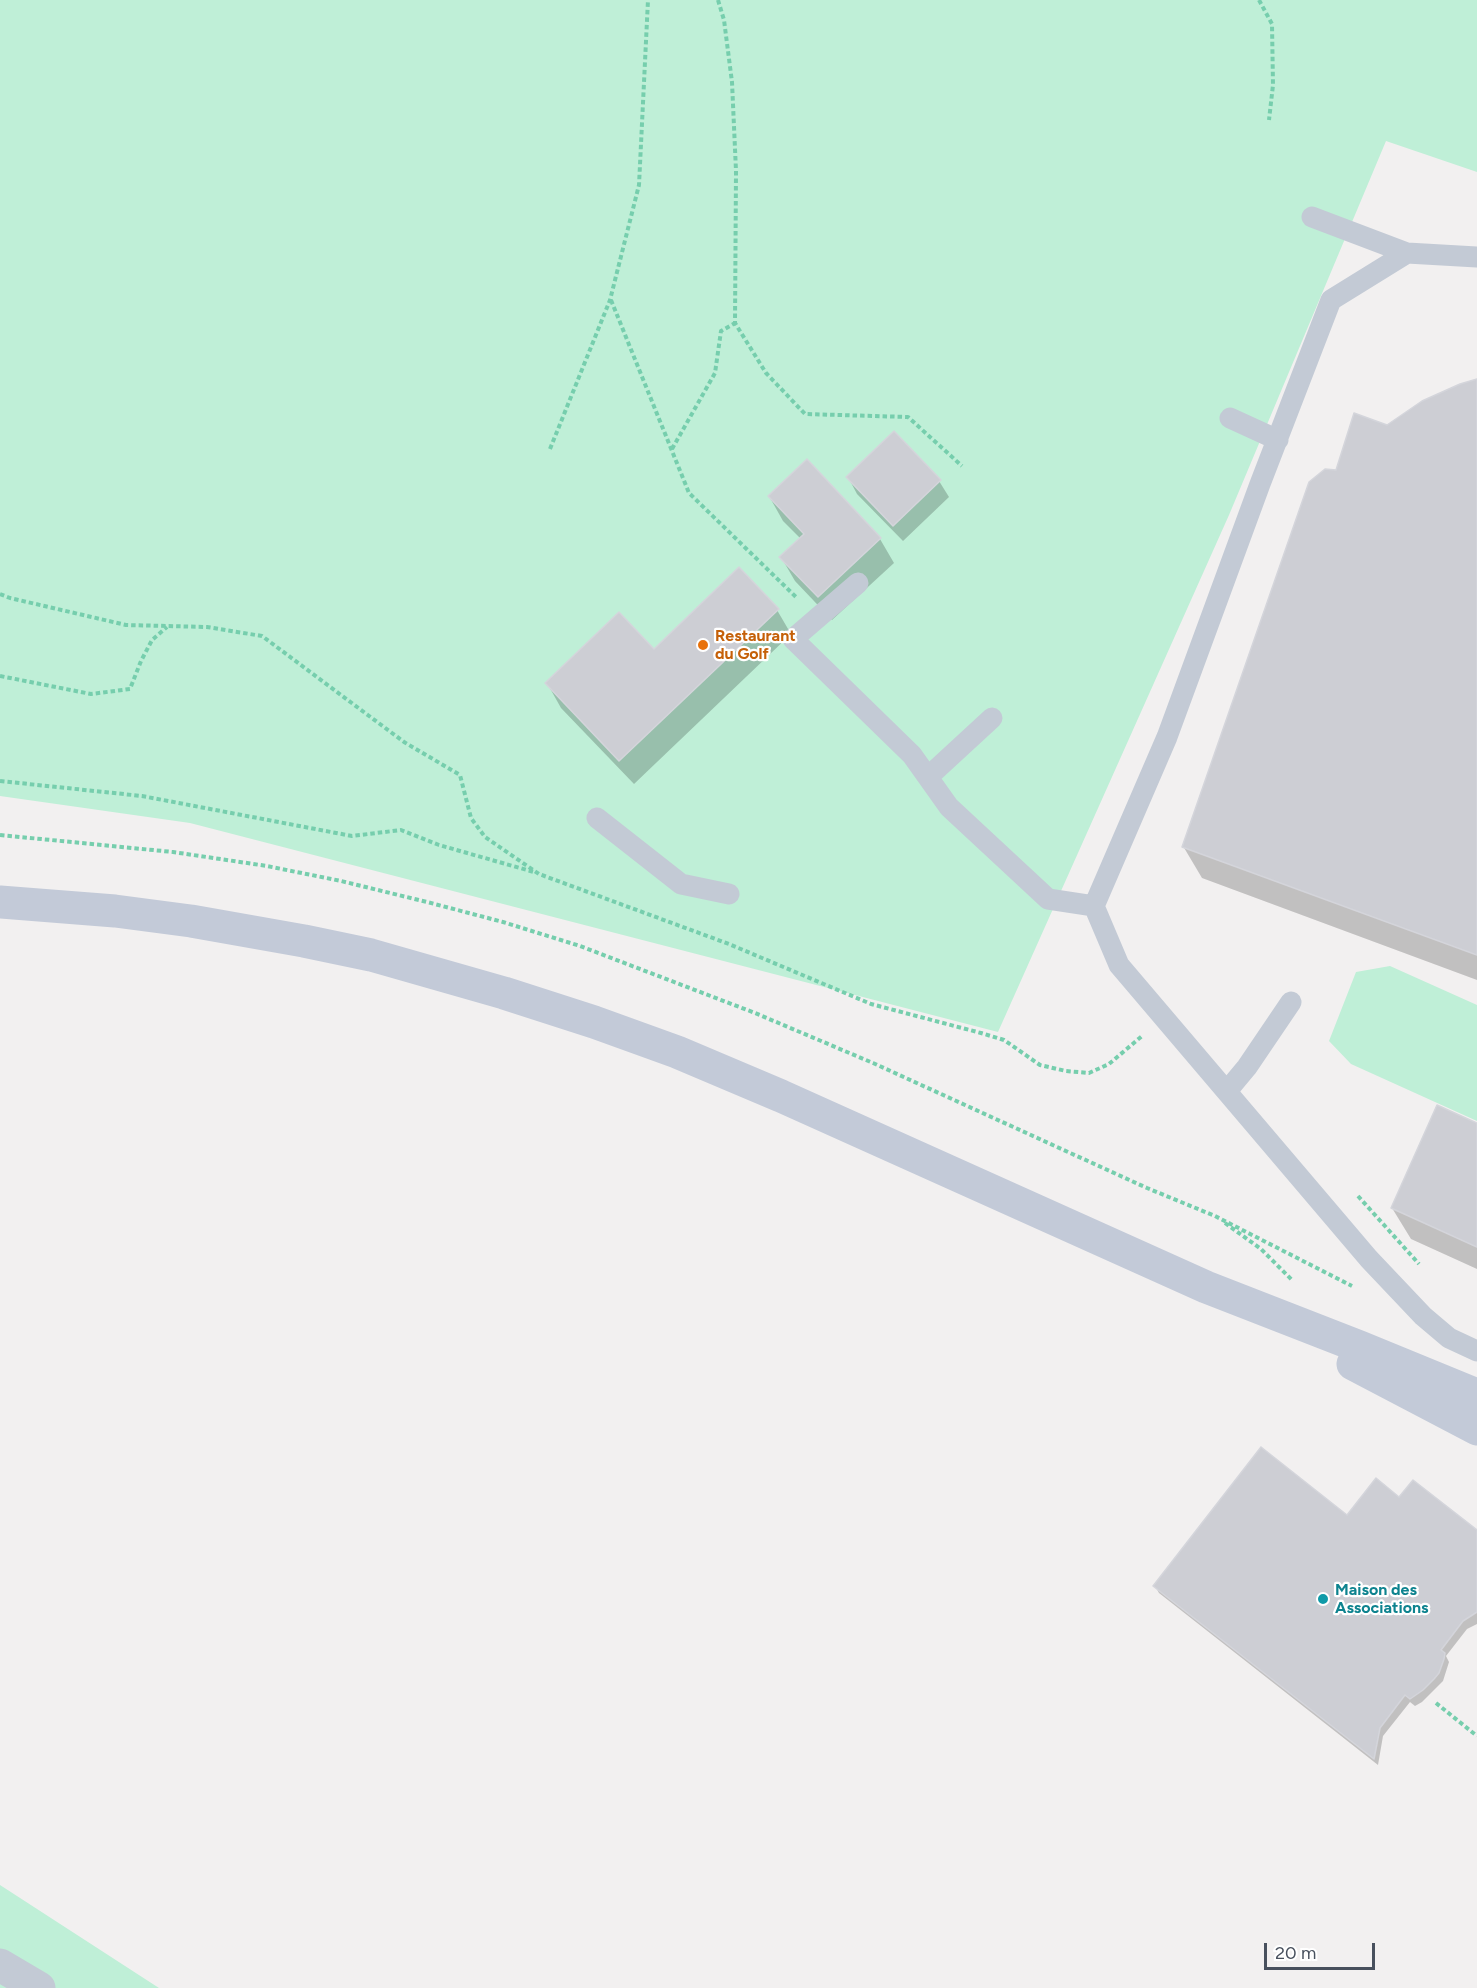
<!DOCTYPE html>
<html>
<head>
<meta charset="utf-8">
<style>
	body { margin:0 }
	#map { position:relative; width:1477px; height:1988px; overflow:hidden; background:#f2f0f0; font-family:Figtree,sans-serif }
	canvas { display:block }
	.scale { position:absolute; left:1264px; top:1943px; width:111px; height:27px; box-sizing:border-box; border:3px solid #48505d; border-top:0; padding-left:8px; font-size:18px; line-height:21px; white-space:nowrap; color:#48505d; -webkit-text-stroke:4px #fff; paint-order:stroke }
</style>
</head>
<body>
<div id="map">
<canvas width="1477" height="1988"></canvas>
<div class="scale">20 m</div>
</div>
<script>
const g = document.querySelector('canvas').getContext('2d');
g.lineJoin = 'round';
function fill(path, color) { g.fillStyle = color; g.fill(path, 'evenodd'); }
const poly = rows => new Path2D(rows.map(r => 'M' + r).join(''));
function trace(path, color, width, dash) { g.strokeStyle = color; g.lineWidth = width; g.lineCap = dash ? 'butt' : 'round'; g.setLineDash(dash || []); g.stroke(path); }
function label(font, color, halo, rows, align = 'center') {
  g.font = font + ' Figtree,sans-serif'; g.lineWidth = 4.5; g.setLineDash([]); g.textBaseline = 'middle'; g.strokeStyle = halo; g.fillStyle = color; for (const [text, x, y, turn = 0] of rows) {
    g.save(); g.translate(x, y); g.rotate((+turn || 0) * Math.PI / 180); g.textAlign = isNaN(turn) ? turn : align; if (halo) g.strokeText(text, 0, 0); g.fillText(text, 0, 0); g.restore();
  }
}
fill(poly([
	[0,0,1477,0,1477,172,1386,141,1229,515,998,1032,190,823,0,796],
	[1390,966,1477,1005,1477,1121,1351,1064,1329,1041,1356,972],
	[0,1885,159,1988,0,1988]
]), '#bfefd7');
fill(poly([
	[1477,381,1477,980,1202,878,1183,846,1337,471,1388,427],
	[848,477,939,481,949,497,903,541,857,494],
	[769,496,880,539,894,563,832,620,795,581,781,557,801,539,783,521],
	[777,610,791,634,634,784,561,708,547,683],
	[1477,1125,1477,1269,1411,1239,1392,1208],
	[1399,1499,1477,1531,1477,1624,1467,1629,1446,1656,1449,1662,1443,1681,1422,1702,1415,1706,1410,1702,1383,1736,1378,1765,1159,1593,1155,1586]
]), '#0003');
const building = poly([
	[1477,379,1477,955,1182,847,1309,482,1325,469,1336,470,1354,413,1387,425,1422,401,1460,384,1477,379],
	[894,431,941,480,893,526,846,477,894,431],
	[807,459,881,538,818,597,779,557,804,534,768,496,807,459],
	[739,567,779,609,619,761,545,683,619,612,654,649,739,567],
	[1437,1105,1477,1123,1477,1247,1391,1208,1437,1105],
	[1261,1447,1347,1515,1376,1478,1399,1497,1413,1480,1477,1530,1477,1612,1463,1621,1441,1650,1445,1653,1444,1659,1439,1673,1434,1679,1423,1690,1410,1699,1405,1695,1380,1728,1374,1759,1153,1586,1261,1447]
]);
fill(building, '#cdced4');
trace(building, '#d4d5db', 1.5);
trace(poly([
	[718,0,724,20,732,82,736,171,735,323,766,373,805,414,908,417,962,466],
	[1259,0,1272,24,1273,85,1269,120],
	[611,300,689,493,797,598],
	[550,449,610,300,639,185,648,0],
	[672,449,715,373,721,331,735,323],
	[0,594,10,598,126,625,207,627,262,636,404,742,460,775,471,818,485,837,539,874,729,944,871,1004,981,1033,1004,1040,1040,1065,1066,1071,1089,1073,1109,1064,1142,1036],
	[0,676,91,694,130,689,141,661,152,640,167,627],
	[0,781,142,796,352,836,401,830,439,845,534,872],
	[0,835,173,852,267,866,341,881,427,902,503,922,580,946,755,1013,873,1063,1147,1188,1215,1216,1352,1286],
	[1358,1196,1419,1264],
	[1225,1223,1261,1249,1292,1280],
	[1436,1703,1477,1736]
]), '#76cead', 4, [4.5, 3]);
trace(poly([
	[1312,217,1407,253],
	[1477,257,1407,253,1331,300,1260,484,1167,737,1094,906,1119,965,1369,1259,1423,1316,1449,1338,1477,1351],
	[1230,418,1278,440],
	[858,583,793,639,912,755,949,807,1048,899,1094,906],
	[928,777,992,718],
	[597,818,681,884,729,894],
	[1227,1091,1247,1067,1291,1002]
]), '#c3cad5', 21);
trace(poly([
	[0,1965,39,1988]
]), '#c3cad5', 33);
trace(poly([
	[0,902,115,911,191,921,304,941,371,955,504,993,594,1022,677,1052,781,1096,1206,1287,1360,1347,1477,1395],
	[1353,1364,1477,1429]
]), '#c3cad8', 33);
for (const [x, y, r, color] of [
	[703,645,6,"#e8710a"],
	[1323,1599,6,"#0f9aa8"]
]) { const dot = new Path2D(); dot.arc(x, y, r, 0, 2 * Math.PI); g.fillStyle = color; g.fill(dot); trace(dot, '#fff', 2); }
label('bold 16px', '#c56008', '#fff', [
	["Restaurant",715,636],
	["du Golf",715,654]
], 'left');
label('bold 16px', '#0d838f', '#fff', [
	["Maison des",1335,1590],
	["Associations",1335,1608]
], 'left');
</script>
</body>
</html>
